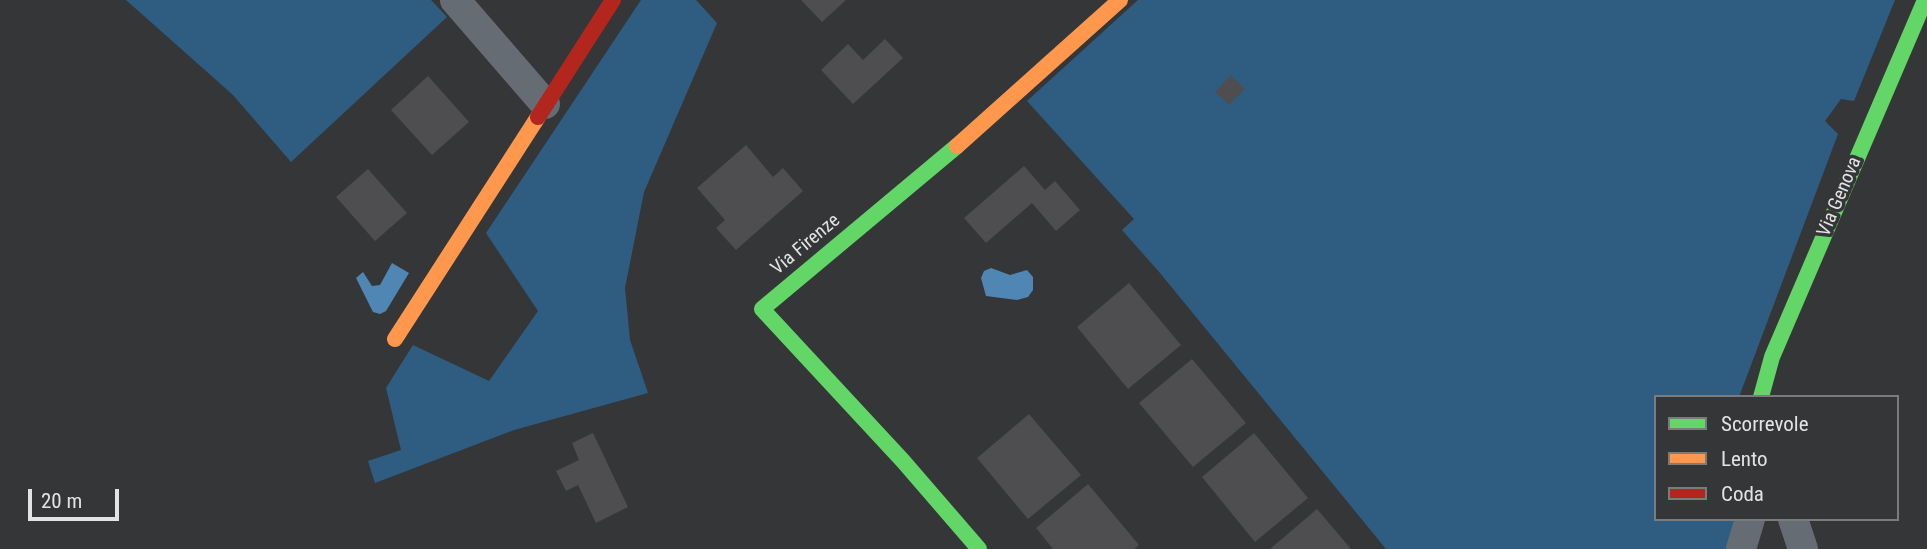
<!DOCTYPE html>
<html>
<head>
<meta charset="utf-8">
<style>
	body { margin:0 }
	#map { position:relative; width:1927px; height:549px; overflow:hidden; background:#353637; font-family:"Roboto Condensed",sans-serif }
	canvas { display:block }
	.legend { position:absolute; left:1654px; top:395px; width:245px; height:126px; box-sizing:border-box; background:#343638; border:2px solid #7a7b7d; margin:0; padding:9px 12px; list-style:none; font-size:21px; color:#e2e3e4 }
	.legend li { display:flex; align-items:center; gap:14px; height:35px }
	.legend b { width:35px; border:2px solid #7a7b7d }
	.scale { position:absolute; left:28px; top:489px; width:91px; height:32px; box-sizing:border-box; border:4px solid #e2e3e4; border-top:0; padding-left:9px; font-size:21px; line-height:24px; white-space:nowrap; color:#e2e3e4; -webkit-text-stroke:5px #343638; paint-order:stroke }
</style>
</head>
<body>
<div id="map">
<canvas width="1927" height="549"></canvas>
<ul class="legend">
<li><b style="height:9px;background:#63d668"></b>Scorrevole</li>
<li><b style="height:9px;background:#ff974d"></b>Lento</li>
<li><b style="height:9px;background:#b3261e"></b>Coda</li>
</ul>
<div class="scale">20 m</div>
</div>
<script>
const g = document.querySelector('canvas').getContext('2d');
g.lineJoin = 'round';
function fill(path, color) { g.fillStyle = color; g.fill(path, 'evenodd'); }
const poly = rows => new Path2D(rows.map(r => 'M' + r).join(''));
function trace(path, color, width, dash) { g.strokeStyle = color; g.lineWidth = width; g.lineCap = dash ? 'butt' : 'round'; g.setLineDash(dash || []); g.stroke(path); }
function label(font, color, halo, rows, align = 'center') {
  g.font = font + ' "Roboto Condensed",sans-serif'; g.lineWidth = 7; g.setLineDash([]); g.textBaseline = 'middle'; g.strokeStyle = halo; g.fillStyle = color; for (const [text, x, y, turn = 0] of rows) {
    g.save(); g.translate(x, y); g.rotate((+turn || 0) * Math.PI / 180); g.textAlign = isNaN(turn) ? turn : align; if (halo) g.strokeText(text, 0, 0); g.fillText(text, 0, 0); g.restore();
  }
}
fill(poly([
	[126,0,431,0,447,17,291,162,233,95],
	[641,0,696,0,717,23,644,192,625,288,630,340,648,393,514,430,375,483,368,461,401,450,386,388,413,345,489,381,538,311,486,233],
	[1138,0,1895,0,1854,101,1841,99,1825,121,1838,134,1739,397,1656,397,1656,519,1736,519,1727,549,1386,549,1160,273,1122,230,1134,219,1027,101]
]), '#2f5d82');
fill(poly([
	[392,263,409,273,386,311,380,314,373,312,356,278,363,272,372,286,380,285],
	[991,268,1010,275,1027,270,1033,277,1033,290,1028,297,1017,300,986,296,981,278,984,271]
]), '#5086b4');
fill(poly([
	[801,0,846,0,822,22],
	[885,39,903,58,853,104,821,70,848,44,863,60],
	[1231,75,1245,89,1229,105,1215,92],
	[428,76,469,122,432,155,391,110],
	[746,145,773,177,783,168,803,191,736,250,716,228,725,220,697,188],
	[1024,166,1045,190,1055,181,1080,210,1056,231,1032,203,986,243,964,218],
	[368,169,407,213,375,241,336,197],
	[1129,283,1181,345,1128,389,1077,327],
	[1192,359,1246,423,1193,467,1139,403],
	[1029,414,1081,475,1028,519,977,458],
	[593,433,628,507,596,523,578,485,566,491,556,471,579,460,572,443],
	[1254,433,1308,498,1255,542,1202,477],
	[1088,484,1139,545,1134,549,1053,549,1036,528],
	[1317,509,1351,549,1270,549]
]), '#4e4e50');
trace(poly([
	[455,0,545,104],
	[1793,519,1803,549],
	[1741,549,1750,519]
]), '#656c73', 30);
trace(poly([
	[957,146,762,309,903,461,979,549],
	[1761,397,1772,357,1925,0]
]), '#63d668', 16);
trace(poly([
	[957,146,1120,0],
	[395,339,538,117]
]), '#ff974d', 16);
trace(poly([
	[538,117,613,0]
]), '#b3261e', 16);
label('19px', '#e2e3e4', '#343638', [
	["Via Genova",1840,197,-67],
	["Via Firenze",806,245,-40]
]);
</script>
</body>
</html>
